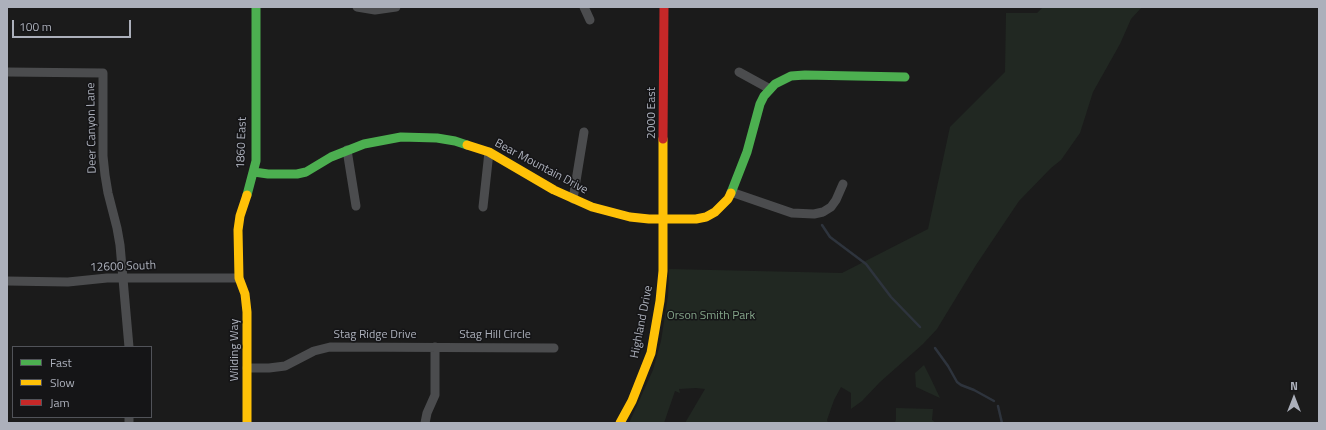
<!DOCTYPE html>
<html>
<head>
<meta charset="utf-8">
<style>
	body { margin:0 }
	#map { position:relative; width:1326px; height:430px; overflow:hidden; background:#1b1b1b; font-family:"Titillium Web",sans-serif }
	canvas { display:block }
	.frame { position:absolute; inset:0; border:8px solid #acb0bb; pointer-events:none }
	.legend { position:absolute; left:12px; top:346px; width:140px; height:72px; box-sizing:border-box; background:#151517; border:1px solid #515359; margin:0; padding:5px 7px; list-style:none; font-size:12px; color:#acb0bb }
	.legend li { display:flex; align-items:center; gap:8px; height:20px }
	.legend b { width:20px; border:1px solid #515359 }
	.north { position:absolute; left:1274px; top:378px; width:40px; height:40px; -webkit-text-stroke:3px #151517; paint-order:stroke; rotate:0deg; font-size:11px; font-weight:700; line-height:16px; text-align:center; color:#acb0bb }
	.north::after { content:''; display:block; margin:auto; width:14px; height:18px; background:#acb0bb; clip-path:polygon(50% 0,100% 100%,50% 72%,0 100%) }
	.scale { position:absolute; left:12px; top:20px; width:119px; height:18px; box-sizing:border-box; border:2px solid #acb0bb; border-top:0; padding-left:5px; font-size:12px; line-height:14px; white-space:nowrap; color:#acb0bb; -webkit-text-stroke:3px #151517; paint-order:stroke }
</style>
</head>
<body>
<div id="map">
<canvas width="1326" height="430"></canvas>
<div class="frame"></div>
<ul class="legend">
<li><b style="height:5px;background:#4caf50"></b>Fast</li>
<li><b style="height:5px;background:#ffc107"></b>Slow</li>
<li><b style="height:5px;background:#c62828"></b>Jam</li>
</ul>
<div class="north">N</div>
<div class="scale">100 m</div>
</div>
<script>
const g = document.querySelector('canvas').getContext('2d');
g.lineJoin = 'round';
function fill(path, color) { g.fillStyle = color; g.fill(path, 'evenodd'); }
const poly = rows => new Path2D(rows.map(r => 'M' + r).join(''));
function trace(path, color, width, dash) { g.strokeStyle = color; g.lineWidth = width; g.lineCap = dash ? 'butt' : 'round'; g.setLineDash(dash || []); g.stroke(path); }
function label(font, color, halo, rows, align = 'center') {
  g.font = font + ' "Titillium Web",sans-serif'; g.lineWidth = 3; g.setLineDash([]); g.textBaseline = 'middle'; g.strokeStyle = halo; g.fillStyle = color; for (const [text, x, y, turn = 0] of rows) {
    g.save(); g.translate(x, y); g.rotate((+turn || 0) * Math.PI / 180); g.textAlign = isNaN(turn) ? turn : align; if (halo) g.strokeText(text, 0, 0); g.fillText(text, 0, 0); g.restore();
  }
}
fill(poly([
	[1043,7,1142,7,1131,19,1120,44,1093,92,1080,133,1061,160,1051,168,1019,201,976,265,937,329,923,344,880,382,862,401,851,409,851,393,841,387,834,400,827,420,828,423,685,423,705,389,696,388,679,389,680,393,675,391,664,423,629,423,653,370,661,341,668,296,669,269,842,273,928,229,950,127,1005,72,1006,13,1037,13],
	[924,365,931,379,940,398,916,387,915,373],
	[896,408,933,409,932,420,936,423,895,423,896,419]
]), '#212822');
trace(poly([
	[822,225,830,237,866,264,891,297,920,327],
	[935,348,948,366,957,382,961,385,974,390,994,401],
	[998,406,1002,423]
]), '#2e343d', 2.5);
trace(poly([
	[357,7,375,10,396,7],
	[584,7,590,20],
	[7,72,103,73,103,156,105,175,108,193,117,228,120,245,129,347],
	[739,72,770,89],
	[347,150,356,206],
	[731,192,792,213,814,214,823,212,831,207,836,200,843,184],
	[573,199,584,132],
	[483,207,489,152],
	[7,281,68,282,107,278,239,278],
	[247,368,269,368,285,366,314,351,330,347,554,348],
	[129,423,129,417],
	[425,423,427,413,435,395,435,347]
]), '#4b4c4e', 9);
trace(poly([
	[254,172,268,174,297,174,306,172,331,157,364,144,401,137,437,138,455,141,467,145],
	[731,193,747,152,760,104,764,96,775,84,791,76,805,75,905,77],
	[247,195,256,161,256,7]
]), '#4caf50', 9);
trace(poly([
	[467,145,489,152,554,190,592,207,630,217,649,219,696,219,706,217,715,212,728,199,731,193],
	[247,195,240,216,238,230,239,278,245,294,247,312,247,423],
	[620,423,632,401,651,353,660,301,663,271,663,139]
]), '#ffc107', 9);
trace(poly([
	[663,139,664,7]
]), '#c62828', 9);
label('12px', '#acb0bb', '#151517', [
	["2000 East",652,113,-90],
	["Deer Canyon Lane",92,128,-91],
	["1860 East",242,143,-88],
	["Bear Mountain Drive",541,167,28],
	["12600 South",123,267,-2],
	["Highland Drive",642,322,-79],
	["Stag Ridge Drive",375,335],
	["Stag Hill Circle",495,335],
	["Wilding Way",235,350,-90]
]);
label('12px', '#84a589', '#151517', [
	["Orson Smith Park",711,316]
]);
</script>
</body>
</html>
